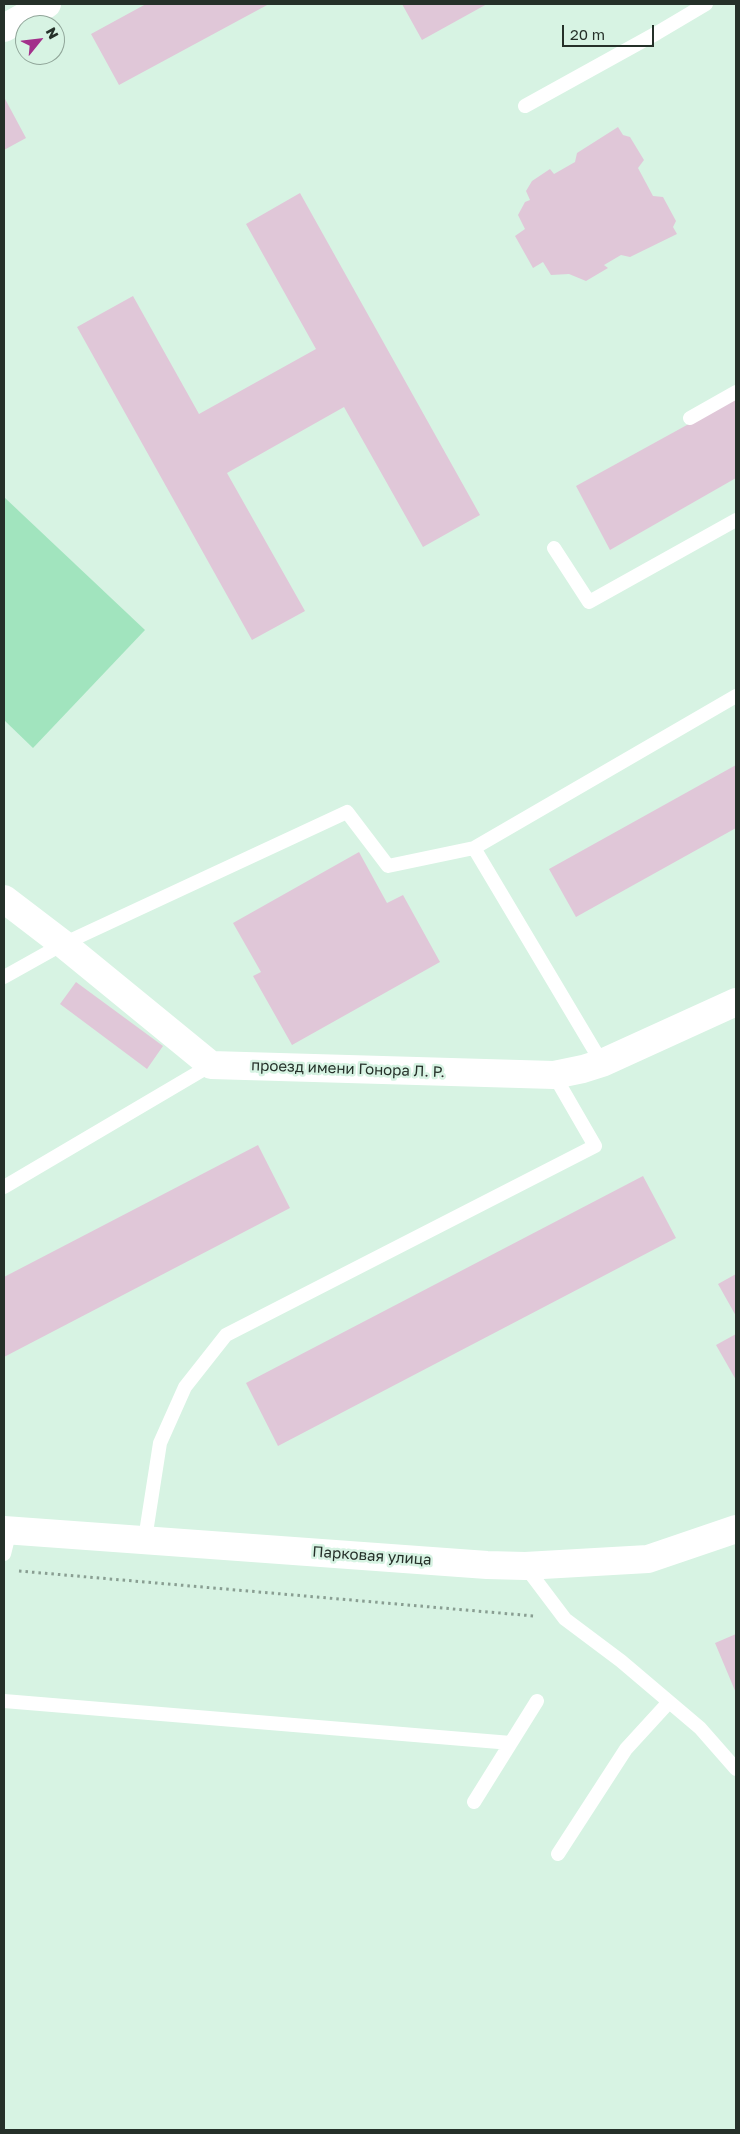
<!DOCTYPE html>
<html>
<head>
<meta charset="utf-8">
<style>
	body { margin:0 }
	#map { position:relative; width:740px; height:2134px; overflow:hidden; background:#d7f3e3; font-family:"Golos Text",sans-serif }
	canvas { display:block }
	.frame { position:absolute; inset:0; border:5px solid #253029; pointer-events:none }
	.north { position:absolute; left:15px; top:15px; width:50px; height:50px; box-sizing:border-box; background:#d7f3e3; border:1px solid #90a599; border-radius:50%; rotate:61deg; font-size:14px; font-weight:700; line-height:20px; text-align:center; color:#253029 }
	.north::after { content:''; display:block; margin:auto; width:18px; height:22px; background:#a3308b; clip-path:polygon(50% 0,100% 100%,50% 72%,0 100%) }
	.scale { position:absolute; left:562px; top:25px; width:92px; height:22px; box-sizing:border-box; border:2px solid #253029; border-top:0; padding-left:6px; font-size:15px; line-height:18px; white-space:nowrap; color:#253029; -webkit-text-stroke:4px #d7f3e3; paint-order:stroke }
</style>
</head>
<body>
<div id="map">
<canvas width="740" height="2134"></canvas>
<div class="frame"></div>
<div class="north">N</div>
<div class="scale">20 m</div>
</div>
<script>
const g = document.querySelector('canvas').getContext('2d');
g.lineJoin = 'round';
function fill(path, color) { g.fillStyle = color; g.fill(path, 'evenodd'); }
const poly = rows => new Path2D(rows.map(r => 'M' + r).join(''));
function trace(path, color, width, dash) { g.strokeStyle = color; g.lineWidth = width; g.lineCap = dash ? 'butt' : 'round'; g.setLineDash(dash || []); g.stroke(path); }
function label(font, color, halo, rows, align = 'center') {
  g.font = font + ' "Golos Text",sans-serif'; g.lineWidth = 5; g.setLineDash([]); g.textBaseline = 'middle'; g.strokeStyle = halo; g.fillStyle = color; for (const [text, x, y, turn = 0] of rows) {
    g.save(); g.translate(x, y); g.rotate((+turn || 0) * Math.PI / 180); g.textAlign = isNaN(turn) ? turn : align; if (halo) g.strokeText(text, 0, 0); g.fillText(text, 0, 0); g.restore();
  }
}
fill(poly([
	[4,497,145,630,33,748,4,720]
]), '#a1e4be');
fill(poly([
	[146,4,269,4,119,85,91,34],
	[402,4,487,4,422,40],
	[4,97,26,138,4,150],
	[618,127,623,135,630,137,644,160,638,168,653,196,663,197,676,221,673,227,677,234,630,257,621,255,604,265,608,268,586,281,569,274,551,275,543,262,533,268,515,236,525,229,518,215,525,202,530,200,526,191,532,181,550,169,554,174,575,162,577,153],
	[300,193,480,515,423,547,344,407,227,473,305,611,252,640,77,327,133,296,199,414,316,349,246,224],
	[736,398,736,478,610,550,576,486],
	[736,765,736,828,576,917,549,869],
	[359,852,387,903,403,895,440,962,292,1045,253,976,261,972,233,923],
	[76,982,163,1046,147,1069,60,1004],
	[258,1145,290,1208,4,1357,4,1277],
	[643,1176,676,1238,278,1446,246,1383],
	[736,1274,736,1316,718,1284],
	[736,1334,736,1380,716,1345],
	[736,1634,736,1693,715,1643]
]), '#e0c7d8');
trace(poly([
	[19,1571,534,1616]
]), '#899e92', 3, [2.5, 4]);
trace(poly([
	[525,106,657,33,706,4],
	[690,418,736,392],
	[554,548,589,602,736,520],
	[474,848,736,696],
	[4,977,63,944,347,812,388,866,474,848,602,1063],
	[4,1187,211,1065],
	[145,1539,160,1443,185,1387,226,1335,595,1146,554,1075],
	[4,1554,10,1530],
	[525,1566,565,1619,621,1661,700,1728,736,1769],
	[4,1701,511,1743],
	[474,1802,537,1701],
	[558,1854,626,1749,669,1702]
]), '#fff', 14);
trace(poly([
	[4,28,47,4],
	[4,899,63,944,211,1065,554,1075,583,1069,602,1063,736,1002]
]), '#fff', 28);
trace(poly([
	[4,1530,487,1565,525,1566,648,1559,736,1529]
]), '#fff', 28);
label('15px', '#253029', '#d7f3e3', [
	["проезд имени Гонора Л. Р.",348,1069,2],
	["Парковая улица",372,1556,4]
]);
</script>
</body>
</html>
